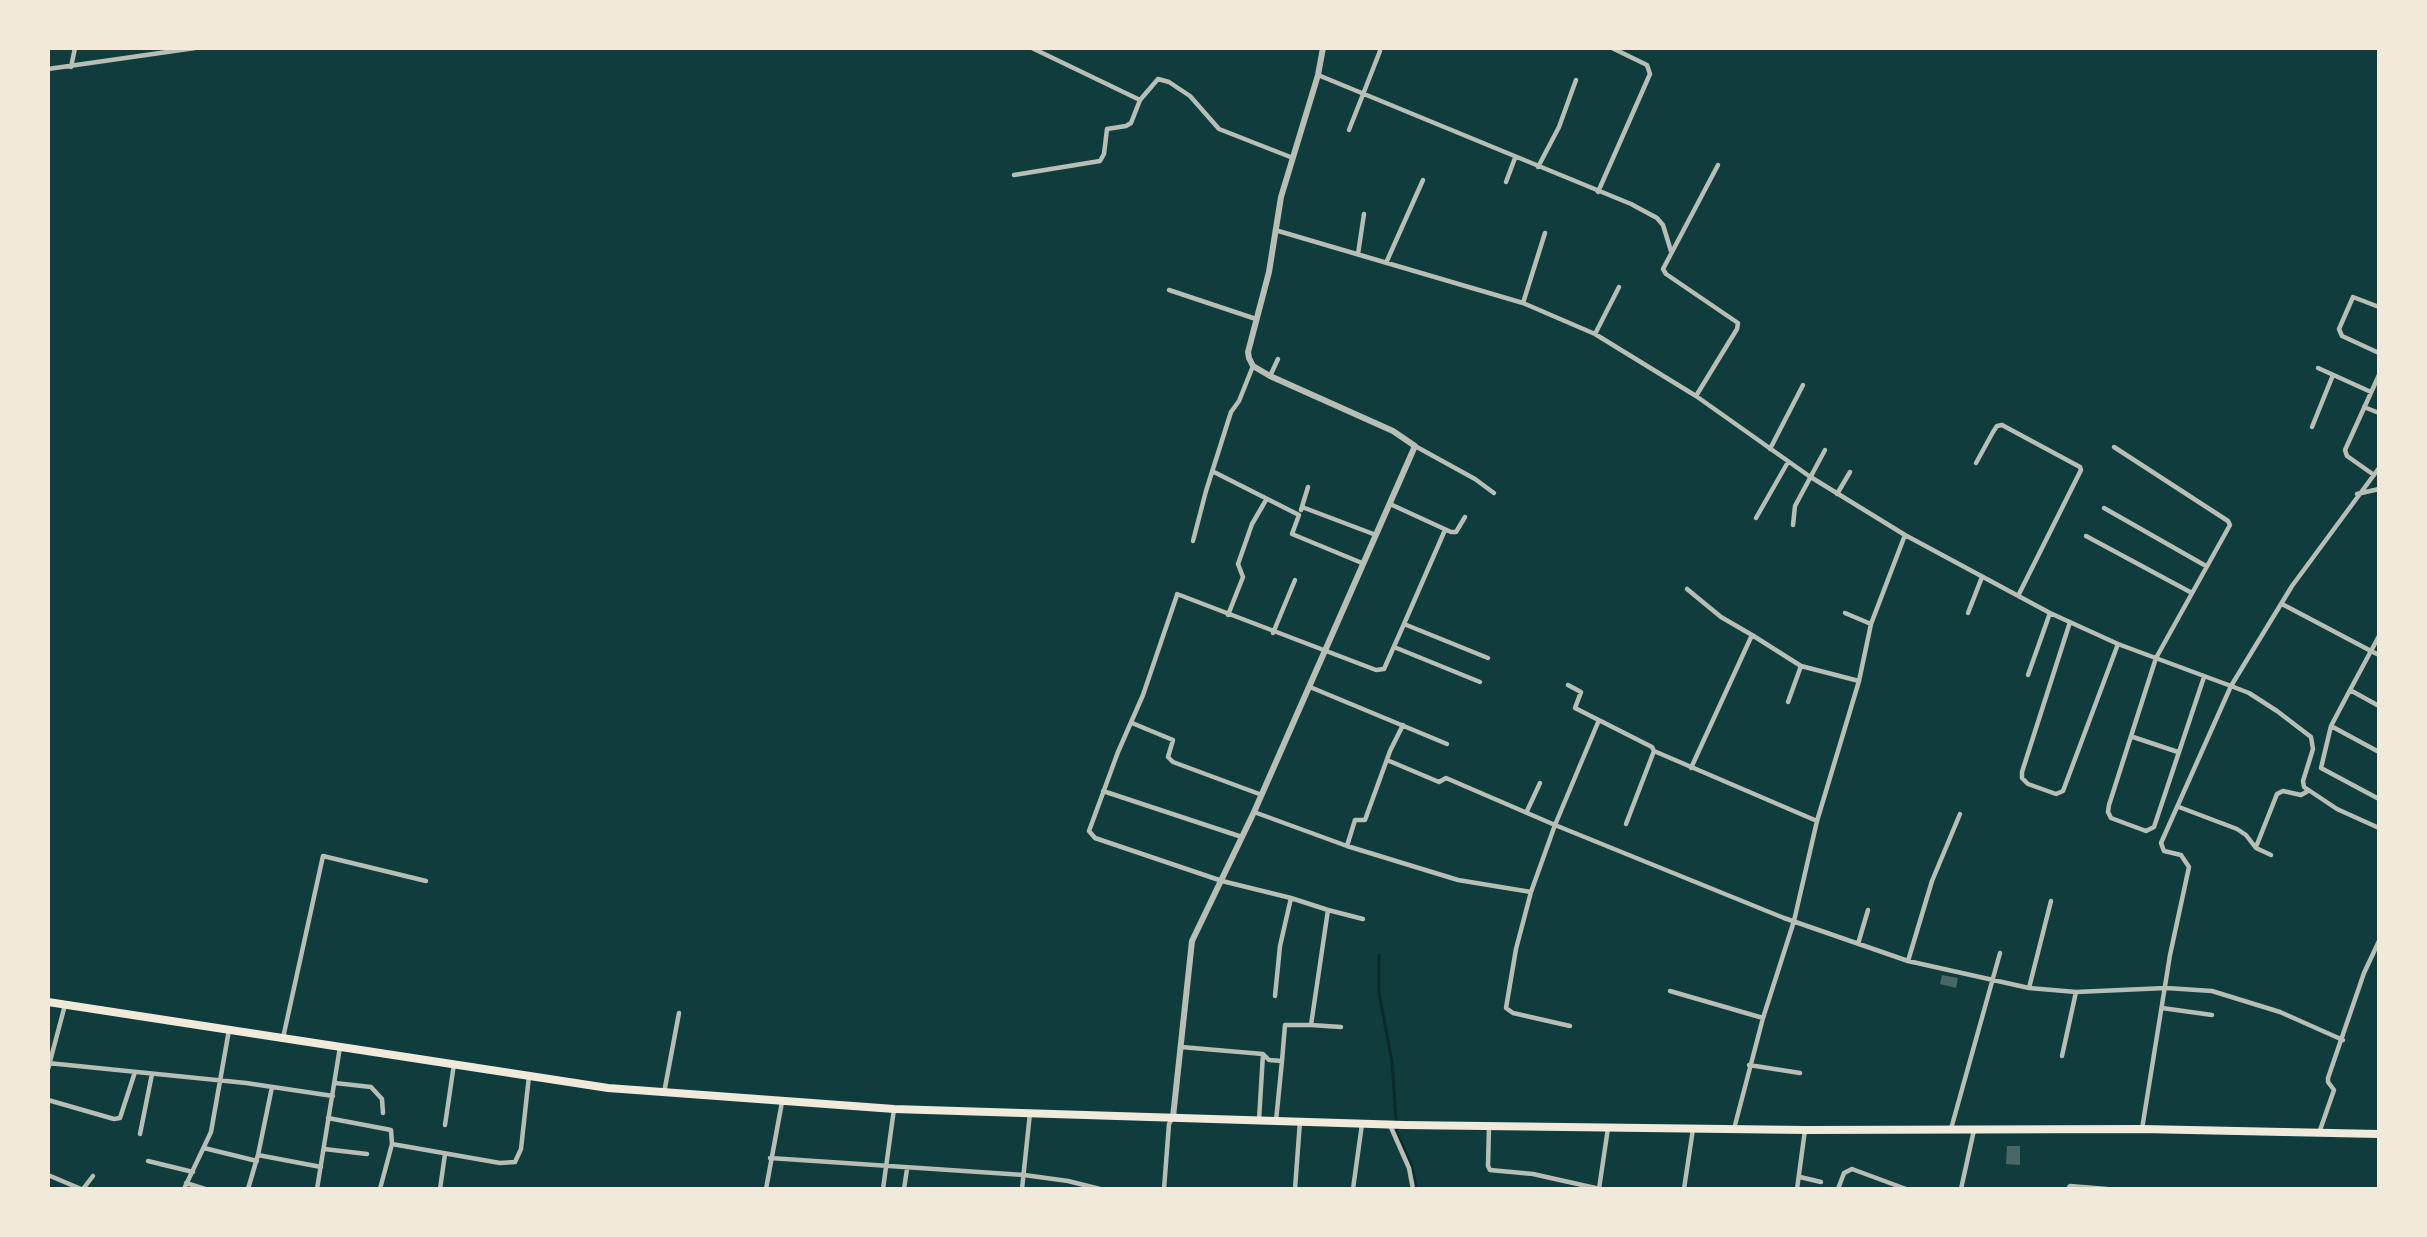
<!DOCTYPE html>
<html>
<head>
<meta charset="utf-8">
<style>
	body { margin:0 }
	#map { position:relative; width:2427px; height:1237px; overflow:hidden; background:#0f3d3e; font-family:"Exo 2",sans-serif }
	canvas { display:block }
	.frame { position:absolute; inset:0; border:50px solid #f1e9da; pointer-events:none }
</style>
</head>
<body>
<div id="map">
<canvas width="2427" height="1237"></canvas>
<div class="frame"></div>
</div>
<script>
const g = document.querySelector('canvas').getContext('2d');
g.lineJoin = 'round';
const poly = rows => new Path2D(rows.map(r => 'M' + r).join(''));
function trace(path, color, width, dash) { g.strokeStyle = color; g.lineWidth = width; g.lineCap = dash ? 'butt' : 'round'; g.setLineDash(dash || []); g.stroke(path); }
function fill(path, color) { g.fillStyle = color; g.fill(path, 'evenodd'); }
trace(poly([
	[1379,955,1379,993,1392,1062,1397,1134,1411,1164,1417,1189]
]), '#0a2a2b', 3);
fill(poly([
	[1942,975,1958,978,1956,988,1940,984],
	[2007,1146,2020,1146,2020,1165,2006,1164]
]), '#486865');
trace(poly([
	[1032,48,1140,100,1158,79,1169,82,1190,96,1219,129,1293,158],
	[71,67,75,48],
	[48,69,195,48],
	[1318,75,1631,204,1657,218,1663,225,1671,251],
	[1349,130,1380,51],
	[1538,167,1559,127,1576,80],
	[1014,175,1100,161,1104,154,1107,129,1126,126,1131,123,1140,100],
	[1506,182,1515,158],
	[1598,192,1650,74,1647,65,1612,48],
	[1275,230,1523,303,1595,334,1696,396,1809,476,1905,535,2050,613,2118,644,2231,686,2292,586,2379,468],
	[1358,254,1364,214],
	[1386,263,1423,180],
	[1169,290,1256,319],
	[1523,303,1545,233],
	[2379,307,2353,297,2339,329,2342,336,2379,353],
	[1595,334,1619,287],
	[2318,368,2371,392],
	[1270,376,1278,359],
	[1696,396,1737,329,1738,323,1666,274,1663,269,1718,165],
	[2364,407,2379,413],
	[2312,427,2333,375],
	[1415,446,1475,479,1494,493],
	[2114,447,2228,521,2230,525,2156,658,2109,805,2108,812,2111,818,2146,831,2154,827,2204,677],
	[1770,449,1803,385],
	[1976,463,1993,432,1997,426,2002,425,2080,467,2081,470,2018,596],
	[1212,471,1299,515,1292,534,1362,563],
	[2374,475,2347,456,2345,450,2379,375],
	[1837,494,1850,472],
	[2357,494,2379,489],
	[1390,504,1451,532,1456,532,1465,517],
	[1302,507,1376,535],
	[2104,508,2206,566],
	[1301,510,1308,487],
	[1756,518,1788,462],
	[1793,525,1795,506,1825,450],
	[2086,536,2192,593],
	[1193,541,1206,491,1231,412,1239,401,1253,366],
	[1687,589,1721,617,1752,635],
	[1177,594,1376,670,1384,669,1404,624,1488,658],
	[1177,595,1143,695,1118,752,1089,831,1095,838,1222,881,1291,898,1328,910,1311,1025,1341,1027],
	[2282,604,2371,651,2350,690,2379,706],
	[1845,613,1871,624],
	[1968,613,1982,577],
	[1228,615,1243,577,1238,564,1252,524,1266,500],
	[2070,622,2022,772,2022,778,2028,784,2056,794,2063,791,2118,644],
	[1404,624,1445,530],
	[1273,633,1295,580],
	[2379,636,2371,651,2379,655],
	[1394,647,1480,682],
	[2028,675,2050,613],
	[1568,685,1581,692,1575,708,1652,747,1654,751],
	[1310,687,1447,744],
	[2350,690,2331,726,2321,768,2379,799],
	[1788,702,1801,666],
	[1132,723,1173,740,1168,757,1173,762,1262,795],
	[2331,726,2379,752],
	[2133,737,2178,752],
	[1387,760,1439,782,1446,778,1555,825,1599,720],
	[1691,768,1752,635,1801,666,1859,681],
	[1103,791,1242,837],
	[2179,807,2237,829,2246,835,2256,848,2271,855],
	[1527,811,1540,783],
	[1254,812,1347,846,1458,880,1531,892,1555,825,1784,918,1908,961,2029,988,2076,992,2166,988,2212,991,2280,1012,2343,1040],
	[1626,824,1654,751,1817,821],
	[1347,846,1355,820,1365,820,1390,751,1403,725],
	[2256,847,2277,794,2283,791,2301,795,2308,791],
	[1531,892,1516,949,1506,1008,1513,1013,1570,1026],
	[1328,910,1363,919],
	[1858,944,1868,910],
	[1908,961,1932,881,1960,814],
	[2029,988,2051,901],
	[1670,991,1763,1018],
	[1275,996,1280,946,1291,898],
	[2162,1008,2212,1015],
	[283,1038,323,856,426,881],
	[1181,1047,1263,1054,1269,1060,1282,1061,1285,1025,1311,1025],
	[2062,1056,2076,992],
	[48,1063,246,1083,333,1096],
	[1749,1065,1800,1073],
	[48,1069,65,1005],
	[335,1083,371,1087,382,1099,383,1113],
	[664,1093,679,1013],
	[48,1100,114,1119,120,1118,135,1072],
	[328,1118,391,1130,392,1144,380,1189],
	[1259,1120,1263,1054],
	[1276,1121,1282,1061],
	[445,1125,454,1064],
	[1390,1125,1409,1168,1413,1189],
	[1489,1127,1488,1166,1490,1170,1533,1174,1600,1189],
	[1734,1129,1763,1018,1794,921,1817,821,1859,681,1871,624,1905,535],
	[1951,1129,2000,953],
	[2142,1129,2170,955,2189,867,2181,855,2164,851,2161,843,2231,686,2249,693,2277,711,2311,737,2313,749,2303,781,2304,787,2337,809,2379,828],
	[2319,1133,2334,1090,2328,1082,2328,1078,2364,973,2379,941],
	[140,1134,152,1074],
	[392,1144,500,1163,515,1162,521,1149,529,1076],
	[204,1148,257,1161],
	[324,1149,367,1154],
	[258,1155,321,1167],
	[770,1158,1024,1175,1068,1181,1100,1189],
	[148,1161,193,1172],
	[48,1175,81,1189],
	[1800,1177,1821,1182],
	[186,1183,205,1189],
	[83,1189,93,1176],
	[184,1189,211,1132,229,1030],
	[248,1189,258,1155,272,1087],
	[317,1189,340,1047],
	[440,1189,445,1154],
	[766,1189,782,1102],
	[883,1189,894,1109],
	[904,1189,907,1169],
	[1022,1189,1030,1113],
	[1164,1189,1169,1124,1173,1117],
	[1295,1189,1300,1121],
	[1353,1189,1362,1124],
	[1599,1189,1608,1128],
	[1684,1189,1693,1129],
	[1797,1189,1805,1130],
	[1838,1189,1844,1173,1852,1169,1906,1189],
	[1961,1189,1974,1130],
	[2068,1189,2070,1186,2107,1189]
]), '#b8beb3', 4.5);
trace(poly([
	[1173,1117,1192,941,1254,812,1415,446,1393,431,1270,376,1253,366,1249,358,1248,352,1269,272,1281,197,1318,75,1323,48]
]), '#b8beb3', 6);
trace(poly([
	[48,1002,608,1088,894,1109,1404,1125,1805,1130,2142,1129,2379,1134]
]), '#f1e9da', 8);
</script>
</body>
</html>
